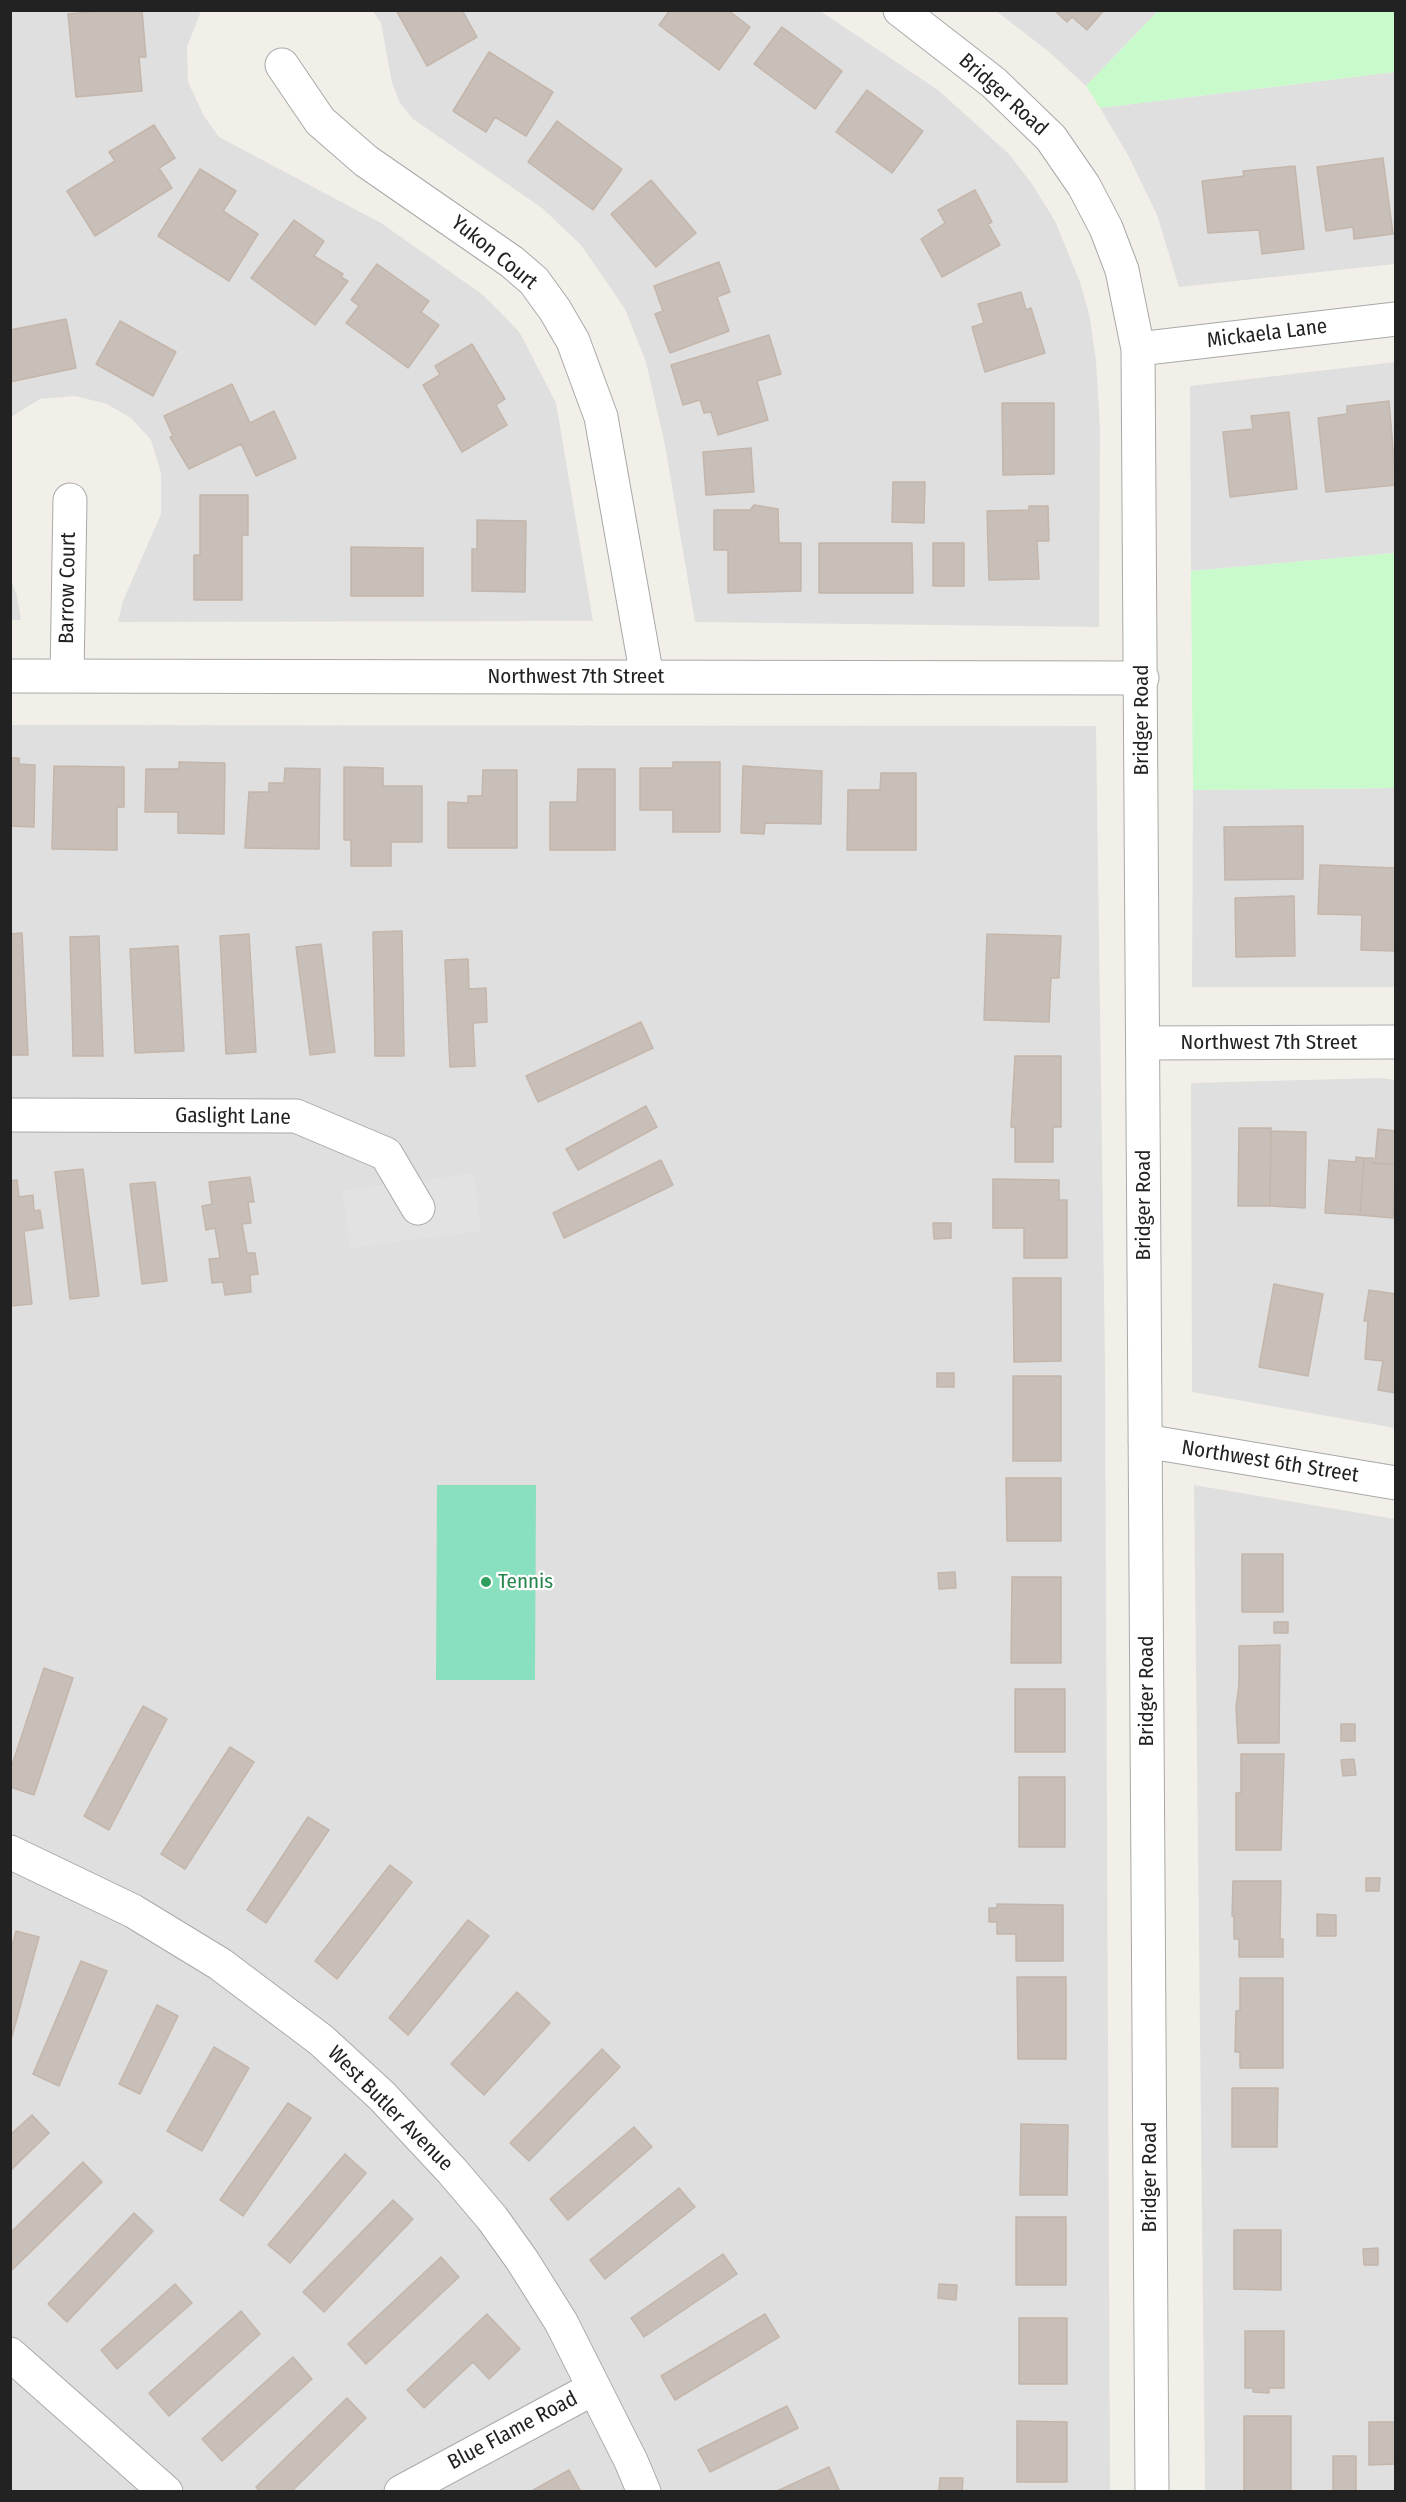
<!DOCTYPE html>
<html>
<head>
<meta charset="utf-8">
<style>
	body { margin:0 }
	#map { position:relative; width:1406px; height:2502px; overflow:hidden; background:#f2efe9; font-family:"Fira Sans Condensed",sans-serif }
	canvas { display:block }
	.frame { position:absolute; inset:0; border:12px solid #222; pointer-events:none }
</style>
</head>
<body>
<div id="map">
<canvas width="1406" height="2502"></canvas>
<div class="frame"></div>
</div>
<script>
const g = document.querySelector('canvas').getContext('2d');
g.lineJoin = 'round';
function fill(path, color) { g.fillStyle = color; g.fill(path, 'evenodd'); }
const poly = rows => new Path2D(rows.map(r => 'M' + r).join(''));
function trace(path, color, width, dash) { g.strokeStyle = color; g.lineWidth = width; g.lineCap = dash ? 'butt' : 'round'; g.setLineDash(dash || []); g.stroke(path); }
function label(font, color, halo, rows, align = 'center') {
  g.font = font + ' "Fira Sans Condensed",sans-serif'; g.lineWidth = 4.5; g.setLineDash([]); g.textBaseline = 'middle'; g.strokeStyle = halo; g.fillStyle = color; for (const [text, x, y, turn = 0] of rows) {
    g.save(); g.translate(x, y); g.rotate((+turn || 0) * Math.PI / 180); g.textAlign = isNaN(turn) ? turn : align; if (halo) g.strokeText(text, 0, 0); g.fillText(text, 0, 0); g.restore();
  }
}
fill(poly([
	[10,11,201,11,187,47,188,82,204,116,219,137,381,223,483,295,505,317,520,333,556,403,593,621,118,622,123,601,161,514,161,473,151,440,131,418,107,404,75,396,40,399,11,417],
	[373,11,820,11,938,90,1009,154,1032,184,1055,221,1080,282,1090,318,1096,361,1100,428,1099,627,695,622,665,445,646,362,625,309,581,245,542,208,413,119,400,103,392,83,381,23],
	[996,11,1158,11,1086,86,1048,51],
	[1395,72,1395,264,1179,287,1157,215,1129,157,1100,108],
	[1395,362,1395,553,1191,571,1190,386],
	[11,579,17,596,21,620,11,620],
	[11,725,1096,726,1105,1365,1110,2491,11,2492],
	[1395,788,1395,987,1192,987,1193,790],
	[1380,1078,1395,1080,1395,1428,1192,1392,1191,1083],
	[1194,1485,1395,1519,1395,2491,1205,2491]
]), '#e0dfdf');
fill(poly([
	[1158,11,1395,11,1395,72,1100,108,1086,86],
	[1395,553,1395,788,1193,790,1191,571]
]), '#c8facc');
fill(poly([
	[437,1485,536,1485,535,1680,436,1680]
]), '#88e0be');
fill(poly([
	[474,1173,481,1231,350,1248,342,1191]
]), '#e2e2e2');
const building = poly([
	[111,10,142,10,146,57,139,57,142,91,76,97,68,14,111,10],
	[396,10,462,10,477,37,427,66,396,10],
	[670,10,728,10,750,27,719,70,659,25,670,10],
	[1054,10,1104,10,1087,30,1072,17,1067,22,1054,10],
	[782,27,842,71,815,109,754,64,782,27],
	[489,52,553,92,526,136,495,117,486,132,453,111,489,52],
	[867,90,923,131,892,173,836,132,867,90],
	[557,121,622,169,593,210,528,162,557,121],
	[154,125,175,158,159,168,172,188,95,236,67,191,115,161,109,152,154,125],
	[1383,158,1393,234,1354,239,1353,227,1326,231,1317,167,1383,158],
	[1295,166,1304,249,1262,254,1259,230,1208,233,1202,181,1244,176,1243,171,1295,166],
	[200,169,236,191,223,211,258,234,229,281,158,236,200,169],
	[651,180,696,233,656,267,611,214,651,180],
	[975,190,992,222,988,224,1000,245,942,277,921,239,945,223,938,210,975,190],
	[294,220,324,241,314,256,343,274,341,277,348,281,315,325,251,278,294,220],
	[719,262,730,292,717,297,729,331,670,353,655,314,663,311,654,286,719,262],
	[377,264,429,301,421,312,439,325,408,368,346,323,359,306,351,300,377,264],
	[1021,292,1026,310,1031,308,1045,353,985,372,972,327,984,323,978,304,1021,292],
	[66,319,76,368,10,382,10,330,66,319],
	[120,321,176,352,153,396,96,364,120,321],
	[769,335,781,374,757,381,768,420,718,435,711,412,704,413,700,400,683,405,671,365,769,335],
	[472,344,505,399,496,405,507,425,462,452,423,385,440,375,435,366,472,344],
	[232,384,250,423,274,411,296,458,256,476,241,444,189,469,170,437,173,436,164,416,232,384],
	[1389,401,1396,485,1326,492,1318,418,1347,414,1347,406,1389,401],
	[1002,403,1054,403,1054,474,1003,475,1002,403],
	[1289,412,1297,489,1230,497,1223,432,1253,429,1251,416,1289,412],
	[751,448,754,492,706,495,703,452,751,448],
	[893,482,925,482,924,523,892,522,893,482],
	[200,495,248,495,248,535,242,535,242,600,194,600,194,555,200,555,200,495],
	[754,505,778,509,779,543,801,543,801,591,728,593,728,550,714,550,714,510,750,510,754,505],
	[1029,506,1048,506,1049,541,1037,541,1039,579,989,580,987,511,1029,510,1029,506],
	[477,520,526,521,525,592,472,591,472,549,477,549,477,520],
	[819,543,912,543,913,593,819,593,819,543],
	[933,543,964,543,964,586,933,586,933,543],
	[351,547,423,548,423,596,351,596,351,547],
	[10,758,19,758,19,764,35,765,34,827,10,826,10,758],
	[179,762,225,763,224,834,178,833,178,812,145,812,146,769,179,769,179,762],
	[673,762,720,762,720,832,673,832,673,810,640,810,640,768,673,768,673,762],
	[54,766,124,767,124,807,117,807,117,850,52,849,54,766],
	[743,766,822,771,821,824,765,823,764,834,741,833,743,766],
	[344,767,383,768,383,786,422,786,422,842,391,842,391,866,351,866,351,840,344,840,344,767],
	[285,768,320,769,319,849,245,848,249,792,269,792,269,783,284,783,285,768],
	[578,769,615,769,615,850,550,850,550,802,577,802,578,769],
	[483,770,517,770,517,848,448,848,448,802,468,803,468,796,482,796,483,770],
	[881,773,916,773,916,850,847,850,848,790,880,790,881,773],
	[1303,826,1303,879,1225,880,1224,827,1303,826],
	[1320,865,1396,868,1396,951,1361,950,1362,915,1318,914,1320,865],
	[1294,896,1295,956,1236,957,1235,898,1294,896],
	[402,931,404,1056,375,1056,373,932,402,931],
	[22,933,28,1055,10,1055,10,934,22,933],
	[249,934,256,1052,226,1054,220,936,249,934],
	[987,934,1061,936,1059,978,1051,978,1049,1022,984,1020,987,934],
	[99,936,103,1056,73,1056,70,937,99,936],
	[321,944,335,1052,310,1055,296,947,321,944],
	[178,946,184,1051,135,1053,130,949,178,946],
	[468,959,469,989,486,988,487,1022,473,1023,475,1066,450,1067,445,960,468,959],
	[641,1022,653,1048,538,1102,526,1076,641,1022],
	[1015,1056,1061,1056,1061,1127,1053,1127,1053,1162,1015,1162,1015,1127,1011,1127,1015,1056],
	[646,1106,657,1127,578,1170,566,1149,646,1106],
	[1239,1128,1271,1128,1270,1206,1238,1206,1239,1128],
	[1378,1129,1396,1131,1396,1165,1375,1163,1378,1129],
	[1271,1131,1306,1132,1305,1208,1270,1206,1271,1131],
	[1356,1157,1364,1158,1360,1215,1325,1213,1329,1160,1356,1162,1356,1157],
	[1364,1158,1373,1158,1373,1163,1396,1165,1393,1218,1360,1215,1364,1158],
	[661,1160,673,1185,564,1238,553,1213,661,1160],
	[83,1169,99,1296,70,1299,55,1172,83,1169],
	[250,1177,254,1202,248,1202,251,1223,242,1224,247,1253,255,1253,258,1274,250,1275,251,1292,225,1295,223,1282,212,1283,209,1259,220,1258,215,1228,206,1230,202,1206,212,1204,209,1182,250,1177],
	[993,1179,1059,1180,1059,1200,1067,1200,1067,1258,1024,1258,1024,1228,993,1228,993,1179],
	[17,1180,19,1197,33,1195,34,1211,40,1210,43,1228,24,1231,32,1304,10,1306,10,1181,17,1180],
	[155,1182,167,1281,142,1284,130,1184,155,1182],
	[933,1223,951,1223,951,1238,934,1239,933,1223],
	[1013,1278,1061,1278,1061,1361,1014,1362,1013,1278],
	[1274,1284,1323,1294,1308,1376,1259,1367,1274,1284],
	[1369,1290,1396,1294,1396,1393,1378,1390,1383,1361,1365,1359,1368,1321,1364,1321,1369,1290],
	[937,1373,954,1373,954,1387,937,1387,937,1373],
	[1013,1376,1061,1376,1061,1461,1013,1461,1013,1376],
	[1006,1478,1061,1478,1061,1541,1007,1541,1006,1478],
	[1242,1554,1283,1554,1283,1612,1242,1612,1242,1554],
	[955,1572,956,1588,939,1589,938,1573,955,1572],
	[1012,1577,1061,1577,1061,1663,1011,1663,1012,1577],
	[1274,1622,1288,1622,1288,1633,1274,1633,1274,1622],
	[1280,1645,1279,1743,1238,1743,1236,1707,1239,1685,1239,1646,1280,1645],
	[44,1668,73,1678,34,1795,10,1787,10,1771,44,1668],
	[1015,1689,1065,1689,1065,1752,1015,1752,1015,1689],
	[143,1706,167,1719,109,1830,84,1816,143,1706],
	[1341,1724,1355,1724,1355,1741,1341,1741,1341,1724],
	[230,1747,254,1762,185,1869,161,1854,230,1747],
	[1241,1754,1284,1754,1281,1850,1236,1850,1236,1793,1241,1793,1241,1754],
	[1354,1759,1356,1775,1343,1776,1341,1760,1354,1759],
	[1019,1777,1065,1777,1065,1847,1019,1847,1019,1777],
	[308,1817,329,1830,266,1923,247,1910,308,1817],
	[390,1865,412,1882,337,1979,315,1961,390,1865],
	[1366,1878,1380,1878,1379,1891,1366,1891,1366,1878],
	[1233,1881,1281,1881,1280,1939,1283,1939,1283,1957,1239,1957,1239,1939,1234,1939,1234,1916,1232,1916,1233,1881],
	[997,1904,1063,1905,1063,1961,1016,1961,1016,1934,997,1934,997,1922,989,1922,989,1908,997,1908,997,1904],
	[1317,1914,1336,1915,1336,1936,1317,1936,1317,1914],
	[468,1920,489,1936,408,2035,389,2018,468,1920],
	[16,1931,39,1937,11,2040,10,1954,16,1931],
	[81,1961,107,1971,59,2086,33,2074,81,1961],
	[1017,1977,1066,1977,1066,2059,1018,2059,1017,1977],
	[1240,1978,1283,1978,1283,2068,1240,2068,1240,2052,1235,2052,1236,2011,1240,2011,1240,1978],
	[517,1992,550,2023,484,2095,451,2064,517,1992],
	[157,2005,178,2016,140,2094,119,2084,157,2005],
	[214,2047,249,2068,202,2151,167,2131,214,2047],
	[602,2049,620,2067,529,2161,510,2143,602,2049],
	[1232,2088,1278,2088,1277,2147,1232,2147,1232,2088],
	[288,2103,311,2118,243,2216,220,2200,288,2103],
	[32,2115,49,2133,10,2171,10,2135,32,2115],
	[1021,2124,1068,2125,1067,2195,1020,2195,1021,2124],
	[634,2127,652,2147,568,2220,550,2199,634,2127],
	[345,2154,366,2173,290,2263,268,2245,345,2154],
	[83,2162,102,2182,12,2270,10,2233,83,2162],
	[679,2188,695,2207,605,2279,590,2260,679,2188],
	[393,2200,413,2219,324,2312,303,2292,393,2200],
	[134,2213,153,2231,67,2322,48,2304,134,2213],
	[1016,2217,1066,2217,1066,2285,1016,2285,1016,2217],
	[1234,2230,1281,2230,1281,2290,1234,2289,1234,2230],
	[1378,2248,1378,2265,1364,2265,1363,2249,1378,2248],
	[723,2254,737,2274,644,2337,631,2318,723,2254],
	[441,2257,459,2277,366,2364,348,2344,441,2257],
	[175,2284,192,2303,117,2369,101,2350,175,2284],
	[939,2284,957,2285,956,2300,938,2298,939,2284],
	[241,2311,260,2334,169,2416,149,2393,241,2311],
	[487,2314,520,2349,489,2379,473,2362,424,2408,407,2390,487,2314],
	[765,2314,779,2337,675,2400,661,2376,765,2314],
	[1019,2318,1067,2318,1067,2384,1019,2384,1019,2318],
	[1245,2331,1284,2331,1284,2388,1269,2388,1269,2393,1253,2392,1253,2388,1245,2388,1245,2331],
	[293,2357,312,2379,222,2461,202,2439,293,2357],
	[347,2398,366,2418,291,2492,260,2492,256,2487,347,2398],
	[787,2406,798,2428,710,2472,698,2450,787,2406],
	[1244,2416,1291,2416,1291,2492,1244,2492,1244,2416],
	[1017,2421,1067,2422,1067,2482,1017,2482,1017,2421],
	[1369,2422,1396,2422,1396,2464,1369,2465,1369,2422],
	[1333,2456,1356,2456,1356,2492,1333,2492,1333,2456],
	[829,2467,840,2492,775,2492,829,2467],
	[569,2470,581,2492,530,2492,569,2470],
	[940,2478,963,2478,962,2492,939,2492,940,2478]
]);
fill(building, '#c7bfb8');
trace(building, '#c4b6ab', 1.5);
const minor = poly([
	[900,10,994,83,1051,138,1084,186,1106,228,1122,270,1138,349,1152,2492],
	[282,65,320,121,366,161,512,262,534,281,555,310,573,341,601,417,647,677],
	[1138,349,1396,319],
	[10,676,1142,678],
	[67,676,70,500],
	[1143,1043,1396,1042],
	[10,1115,296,1116,386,1154,418,1208],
	[1145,1441,1396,1483],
	[10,1852,133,1911,220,1964,321,2040,382,2096,452,2171,492,2218,522,2260,561,2322,631,2461,644,2492],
	[10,2354,166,2492],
	[401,2492,594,2388]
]);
trace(minor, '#a9a9a9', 35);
trace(minor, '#fff', 33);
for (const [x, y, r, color] of [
	[486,1582,6,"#2e9e5b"]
]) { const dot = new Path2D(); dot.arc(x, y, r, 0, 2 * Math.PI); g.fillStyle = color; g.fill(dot); trace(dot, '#fff', 2); }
label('21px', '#222', '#fff', [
	["Bridger Road",1003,95,42],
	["Yukon Court",494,253,39],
	["Mickaela Lane",1267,334,-7],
	["Barrow Court",68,588,-89],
	["Northwest 7th Street",576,677],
	["Bridger Road",1142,720,-90],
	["Northwest 7th Street",1269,1043],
	["Gaslight Lane",233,1117,1],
	["Bridger Road",1144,1205,-90],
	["Northwest 6th Street",1270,1462,9],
	["Bridger Road",1147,1691,-90],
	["West Butler Avenue",390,2109,45],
	["Bridger Road",1150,2177,-90],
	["Blue Flame Road",513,2431,-28]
]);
label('21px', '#27864d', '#fff', [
	["Tennis",498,1582]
], 'left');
</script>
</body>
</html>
